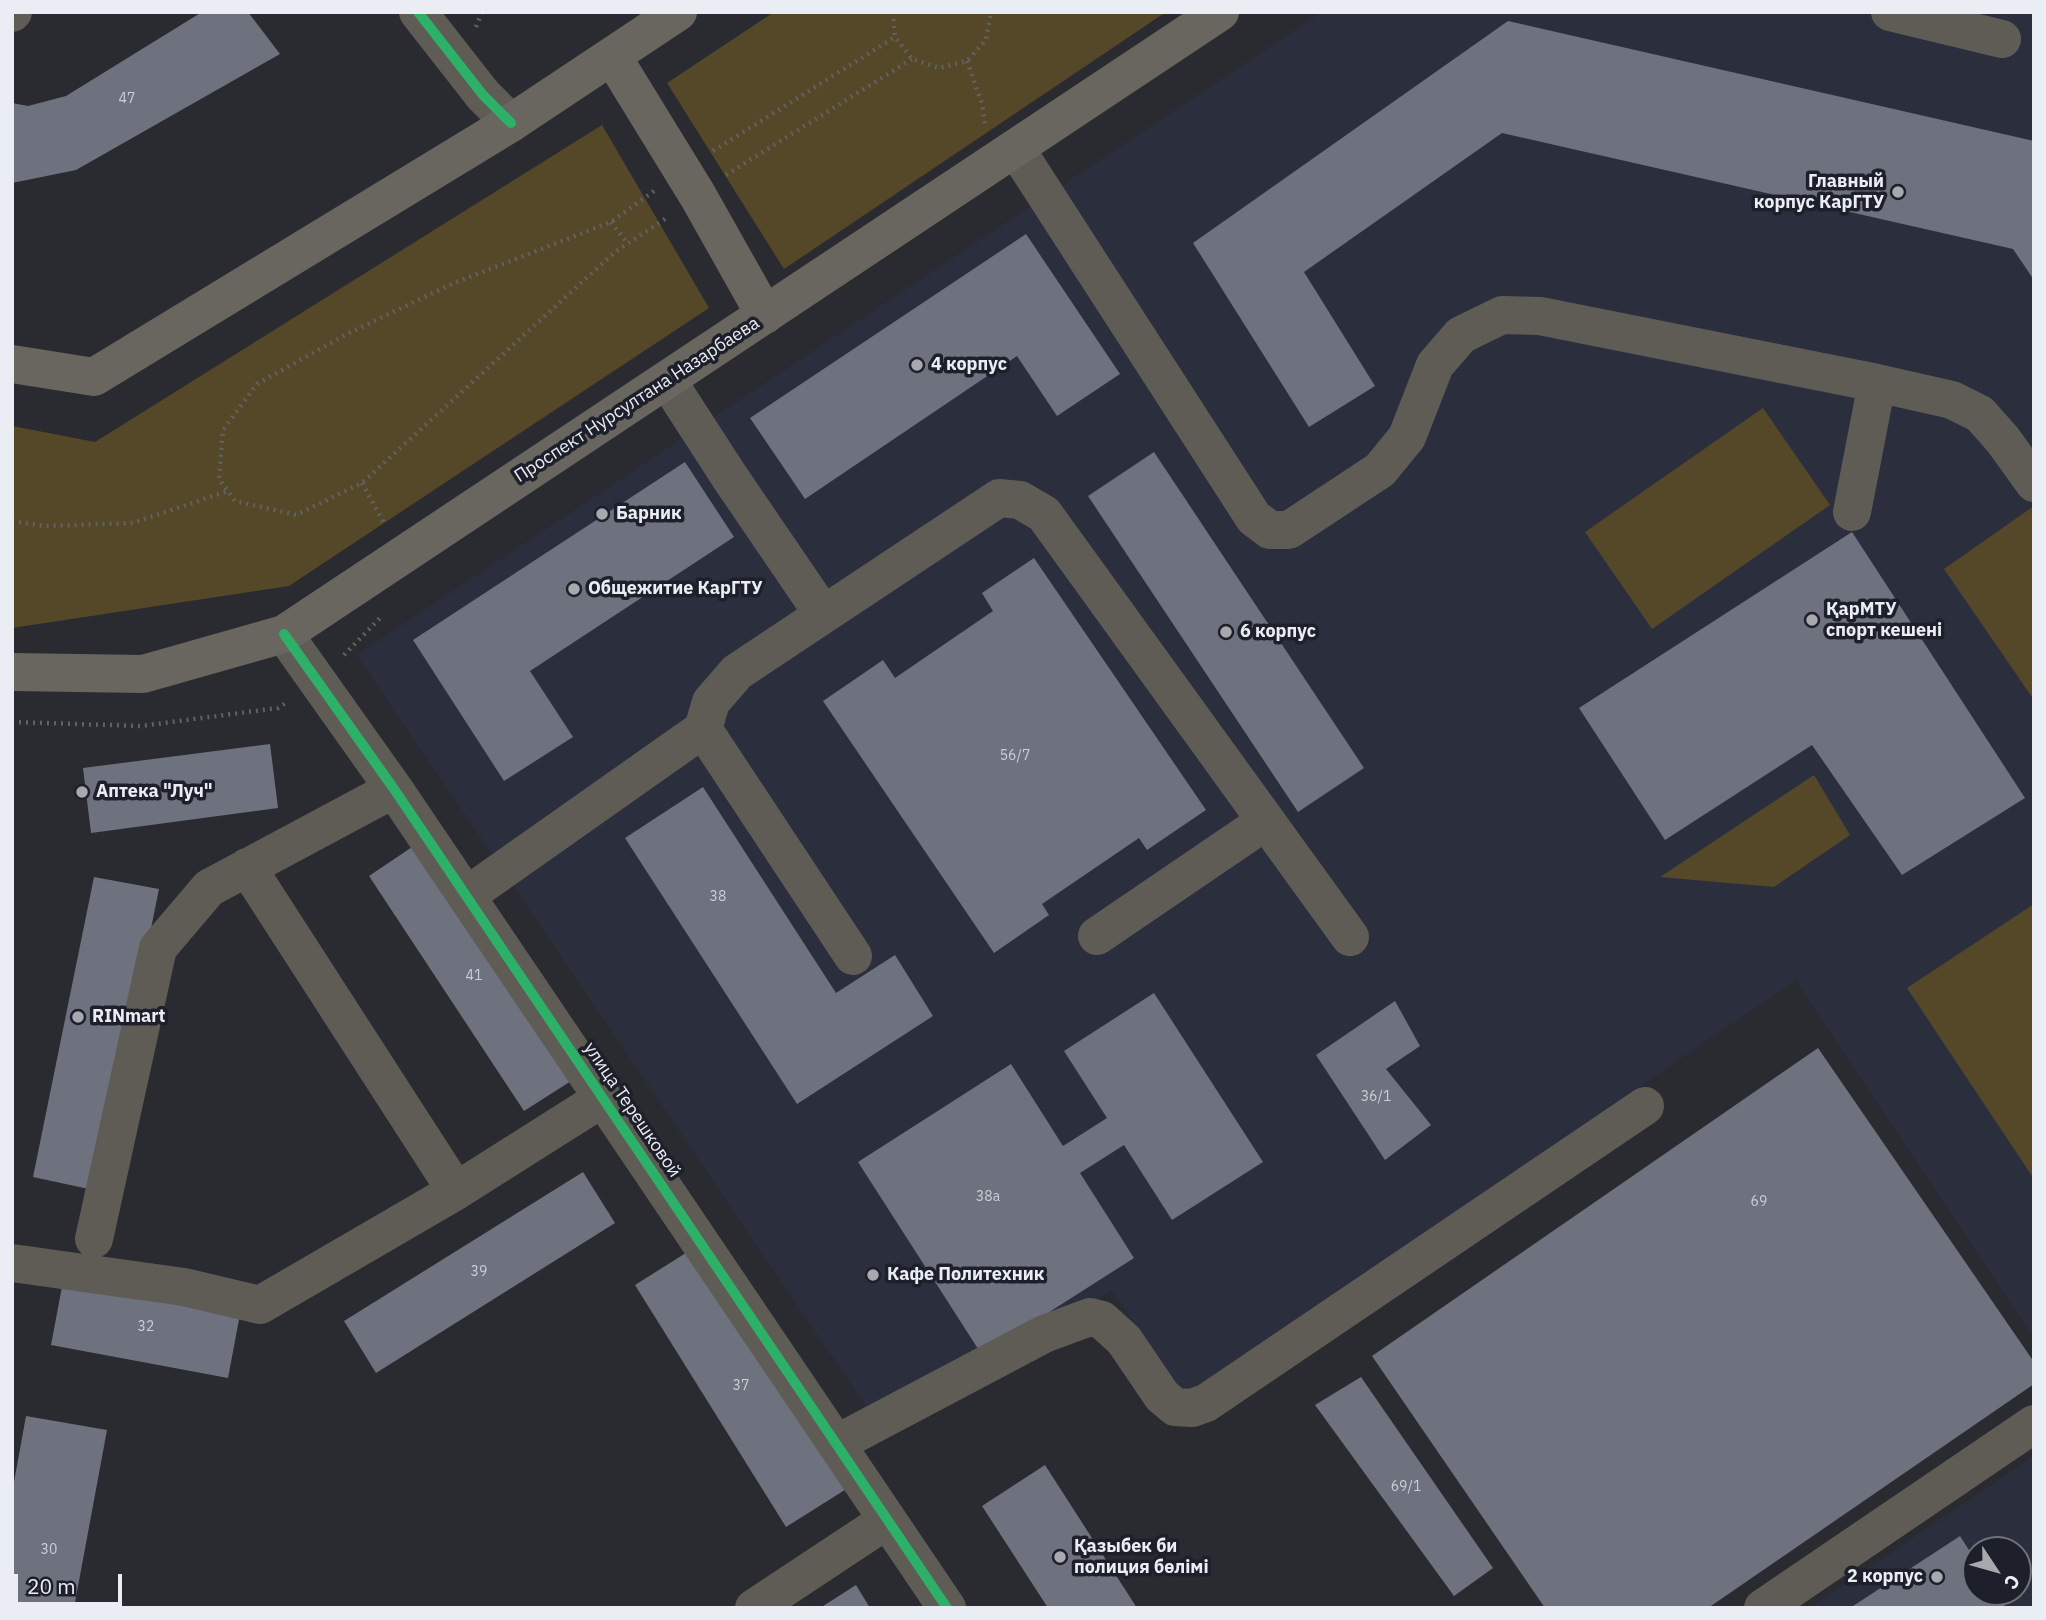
<!DOCTYPE html>
<html>
<head>
<meta charset="utf-8">
<style>
	body { margin:0 }
	#map { position:relative; width:2046px; height:1620px; overflow:hidden; background:#2a2b31; font-family:"IBM Plex Sans",sans-serif }
	canvas { display:block }
	.frame { position:absolute; inset:0; border:14px solid #eaedf3; pointer-events:none }
	.north { position:absolute; left:1962px; top:1536px; width:70px; height:70px; box-sizing:border-box; background:#1d202a; border:2px solid #6f727a; border-radius:50%; rotate:126deg; font-size:19px; font-weight:700; line-height:28px; text-align:center; color:#eaedf3 }
	.north::after { content:''; display:block; margin:auto; width:24px; height:32px; background:#a7a9af; clip-path:polygon(50% 0,100% 100%,50% 72%,0 100%) }
	.scale { position:absolute; left:14px; top:1574px; width:108px; height:32px; box-sizing:border-box; border:4px solid #eaedf3; border-top:0; padding-left:9px; font-size:21px; line-height:24px; white-space:nowrap; color:#eaedf3; -webkit-text-stroke:5px #1d202a; paint-order:stroke }
</style>
</head>
<body>
<div id="map">
<canvas width="2046" height="1620"></canvas>
<div class="frame"></div>
<div class="north">С</div>
<div class="scale">20 m</div>
</div>
<script>
const g = document.querySelector('canvas').getContext('2d');
g.lineJoin = 'round';
function fill(path, color) { g.fillStyle = color; g.fill(path, 'evenodd'); }
const poly = rows => new Path2D(rows.map(r => 'M' + r).join(''));
function trace(path, color, width, dash) { g.strokeStyle = color; g.lineWidth = width; g.lineCap = dash ? 'butt' : 'round'; g.setLineDash(dash || []); g.stroke(path); }
function label(font, color, halo, rows, align = 'center') {
  g.font = font + ' "IBM Plex Sans",sans-serif'; g.lineWidth = 7; g.setLineDash([]); g.textBaseline = 'middle'; g.strokeStyle = halo; g.fillStyle = color; for (const [text, x, y, turn = 0] of rows) {
    g.save(); g.translate(x, y); g.rotate((+turn || 0) * Math.PI / 180); g.textAlign = isNaN(turn) ? turn : align; if (halo) g.strokeText(text, 0, 0); g.fillText(text, 0, 0); g.restore();
  }
}
fill(poly([
	[1322,12,2034,12,2034,1338,1796,980,1185,1397,1112,1290,886,1436,357,655],
	[2034,1456,2034,1608,1809,1608],
	[1976,1550,2018,1550,2018,1592,1976,1592]
]), '#2b2f3d');
fill(poly([
	[774,12,1166,12,784,269,667,83],
	[602,125,709,308,289,586,12,628,12,426,95,442],
	[1763,408,1830,505,1652,629,1585,532],
	[2034,506,2034,700,1944,569],
	[1814,775,1850,835,1774,887,1660,877],
	[2034,904,2034,1179,1907,988]
]), '#554828');
fill(poly([
	[202,12,248,12,280,54,76,170,12,183,12,103,28,106,66,96],
	[1508,21,2034,141,2034,280,2013,249,1502,133,1304,272,1375,386,1309,427,1193,243],
	[1026,234,1120,374,1057,416,1017,356,805,499,750,418],
	[1154,452,1364,768,1298,812,1088,496],
	[685,462,734,537,530,671,573,737,504,781,413,640],
	[1852,532,2025,798,1902,875,1812,745,1665,840,1579,708],
	[1034,558,1206,810,1147,850,1139,838,1042,904,1049,915,994,953,823,701,883,660,895,678,993,611,982,593],
	[270,744,278,808,91,833,83,768],
	[703,787,836,993,895,955,933,1016,797,1104,625,838],
	[424,839,579,1076,524,1111,369,876],
	[94,877,159,889,98,1191,33,1177],
	[1154,993,1263,1162,1172,1220,1124,1145,1080,1173,1134,1258,982,1355,858,1162,1011,1064,1063,1146,1107,1118,1064,1051],
	[1395,1001,1420,1046,1386,1069,1431,1125,1385,1160,1316,1055],
	[1818,1048,2034,1362,2034,1384,1708,1608,1545,1608,1372,1356],
	[583,1172,615,1223,376,1373,344,1321],
	[697,1246,848,1488,786,1527,635,1285],
	[64,1276,241,1309,228,1378,51,1345],
	[1361,1377,1493,1568,1454,1596,1315,1405],
	[26,1416,107,1430,74,1608,12,1608,12,1493],
	[1045,1465,1137,1608,1048,1608,982,1506],
	[1960,1536,1976,1561,1976,1592,1996,1592,2006,1608,1850,1608],
	[856,1585,870,1608,820,1608]
]), '#6e727f');
trace(poly([
	[893,12,895,37,912,59,939,68,967,61,986,40,991,12],
	[476,27,482,12],
	[967,61,982,104,985,124],
	[713,151,895,37],
	[726,175,912,59],
	[654,191,611,222,454,283,347,334,257,384,223,430,219,479,235,501,296,515,362,483,615,252,668,217],
	[611,222,628,244],
	[362,483,384,523],
	[12,521,43,526,133,523,228,491],
	[344,655,382,616],
	[12,722,141,726,278,708,286,703]
]), '#616160', 4.5, [2, 5]);
trace(poly([
	[418,12,483,95,511,123],
	[1890,12,2002,39],
	[12,13,13,12],
	[1016,149,1254,518,1270,530,1289,530,1380,470,1407,437,1435,365,1461,335,1502,315,1540,316,1877,383,1852,512],
	[667,380,729,476,823,614],
	[1877,383,1952,400,1980,414,2003,440,2034,483],
	[284,634,394,789,947,1608],
	[703,729,853,956],
	[247,867,456,1191],
	[466,896,703,729,711,702,737,672,999,498,1020,500,1044,514,1350,937],
	[1097,936,1266,821],
	[94,1239,158,948,209,888,394,789],
	[12,1263,184,1287,260,1305,456,1191,603,1098],
	[836,1444,1044,1334,1090,1317,1102,1320,1124,1340,1162,1396,1175,1407,1192,1408,1206,1403,1645,1106],
	[754,1608,887,1520],
	[1763,1608,2034,1424]
]), '#5f5c56', 38);
trace(poly([
	[612,56,698,196,765,315],
	[12,364,94,377,511,123,678,12],
	[12,672,143,674,284,634,1220,12]
]), '#69665f', 38);
trace(poly([
	[418,12,483,95,511,123],
	[284,634,394,789,947,1608]
]), '#2db169', 10);
for (const [x, y, r, color] of [
	[1898,192,7,"#a7a9af"],
	[917,365,7,"#a7a9af"],
	[602,514,7,"#a7a9af"],
	[574,589,7,"#a7a9af"],
	[1812,620,7,"#a7a9af"],
	[1226,632,7,"#a7a9af"],
	[82,792,7,"#a7a9af"],
	[78,1017,7,"#a7a9af"],
	[873,1275,7,"#a7a9af"],
	[1060,1557,7,"#a7a9af"],
	[1937,1577,7,"#a7a9af"]
]) { const dot = new Path2D(); dot.arc(x, y, r, 0, 2 * Math.PI); g.fillStyle = color; g.fill(dot); trace(dot, '#1d202a', 2.5); }
label('14px', '#cbced6', null, [
	["47",127,99],
	["56/7",1015,756],
	["38",718,897],
	["41",474,976],
	["36/1",1376,1097],
	["38а",988,1197],
	["69",1759,1202],
	["39",479,1272],
	["32",146,1327],
	["37",741,1386],
	["69/1",1406,1487],
	["30",49,1550]
]);
label('bold 18px', '#eaedf3', '#1d202a', [
	["Главный",1884,182,"right"],
	["корпус КарГТУ",1884,203,"right"],
	["4 корпус",931,365],
	["Барник",616,514],
	["Общежитие КарГТУ",588,589],
	["ҚарМТУ",1826,610],
	["спорт кешені",1826,631],
	["6 корпус",1240,632],
	["Аптека \"Луч\"",96,792],
	["RINmart",92,1017],
	["Кафе Политехник",887,1275],
	["Қазыбек би",1074,1547],
	["полиция бөлімі",1074,1568],
	["2 корпус",1923,1577,"right"]
], 'left');
label('18px', '#eaedf3', '#1d202a', [
	["Проспект Нурсултана Назарбаева",637,400,-33],
	["улица Терешковой",632,1110,56]
]);
</script>
</body>
</html>
